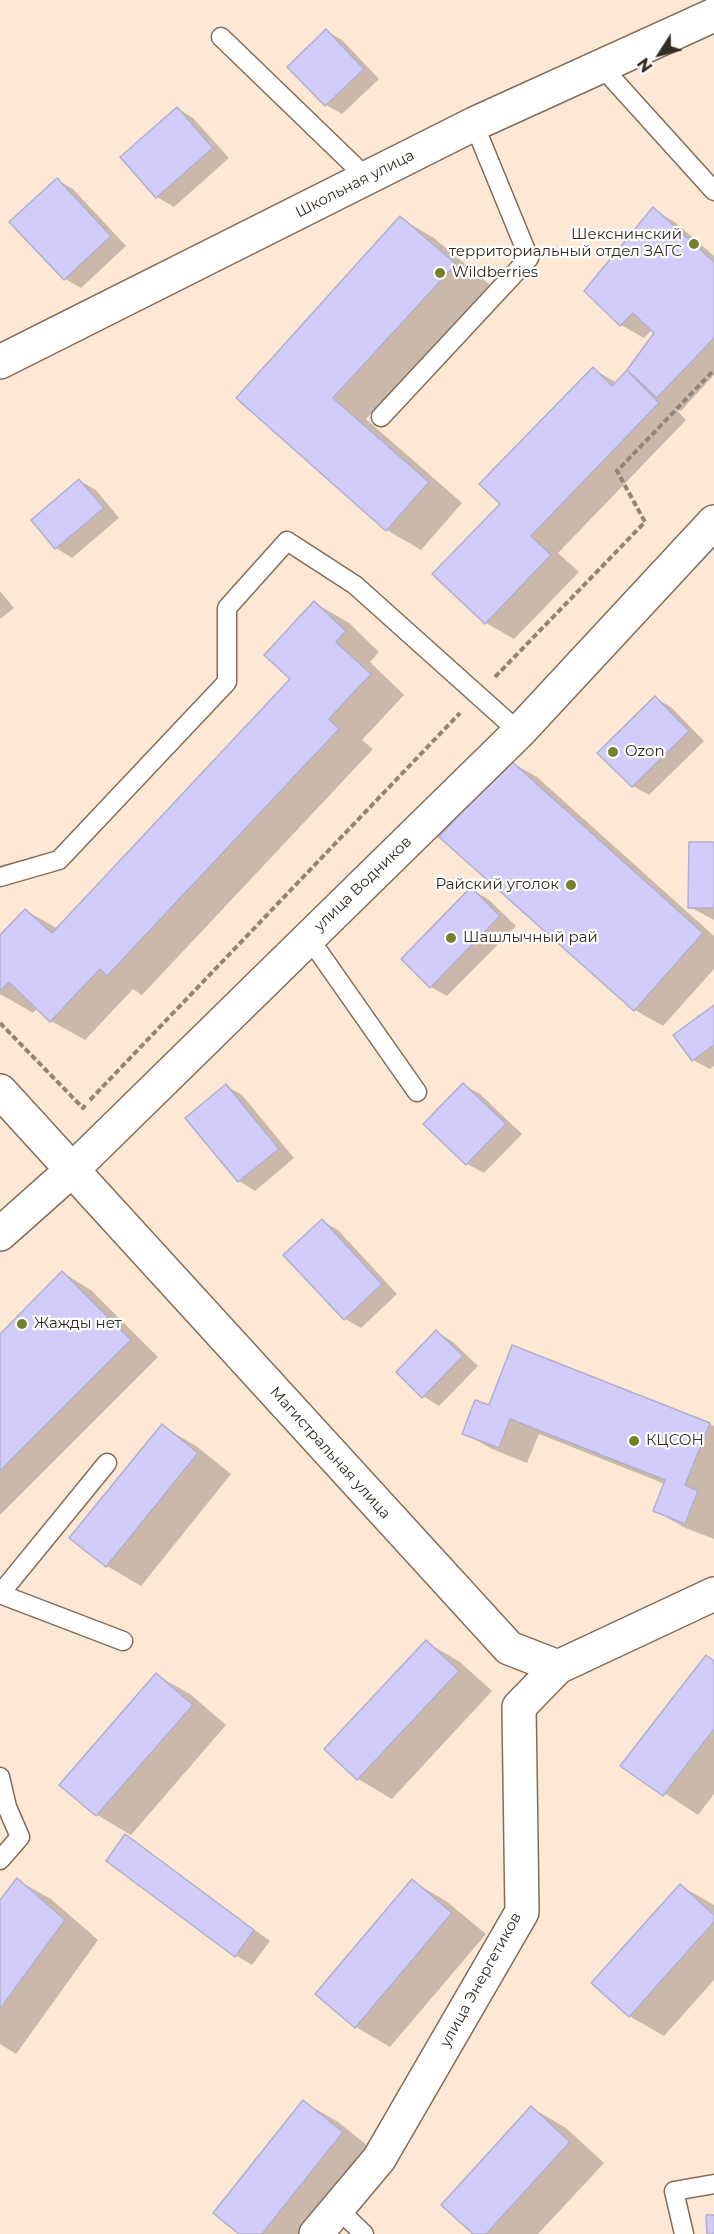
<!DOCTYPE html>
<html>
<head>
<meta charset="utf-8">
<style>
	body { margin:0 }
	#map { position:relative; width:714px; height:2234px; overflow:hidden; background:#fde8d6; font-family:Montserrat,sans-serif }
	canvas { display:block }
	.north { position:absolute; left:630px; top:24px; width:60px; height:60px; -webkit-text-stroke:4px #fff; paint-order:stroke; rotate:234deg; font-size:16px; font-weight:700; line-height:24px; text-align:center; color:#352b23 }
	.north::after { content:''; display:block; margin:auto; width:21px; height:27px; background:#352b23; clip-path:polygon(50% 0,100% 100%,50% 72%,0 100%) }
</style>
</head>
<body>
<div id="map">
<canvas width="714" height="2234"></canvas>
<div class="north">N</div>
</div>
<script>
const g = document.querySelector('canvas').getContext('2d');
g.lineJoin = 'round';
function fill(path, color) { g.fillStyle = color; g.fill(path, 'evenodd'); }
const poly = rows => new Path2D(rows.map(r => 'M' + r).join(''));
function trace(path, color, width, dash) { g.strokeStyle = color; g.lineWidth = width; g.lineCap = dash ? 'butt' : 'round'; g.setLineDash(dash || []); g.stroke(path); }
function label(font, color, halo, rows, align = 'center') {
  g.font = font + ' Montserrat,sans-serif'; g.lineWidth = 4.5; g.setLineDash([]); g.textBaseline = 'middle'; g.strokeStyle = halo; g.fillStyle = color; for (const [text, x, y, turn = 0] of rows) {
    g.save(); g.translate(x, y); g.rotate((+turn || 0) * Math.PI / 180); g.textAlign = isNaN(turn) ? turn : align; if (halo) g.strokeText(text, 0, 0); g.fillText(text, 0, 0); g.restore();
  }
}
fill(poly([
	[326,31,342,40,379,79,342,114,326,105],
	[177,108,193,118,229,158,174,207,157,197,122,157],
	[57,180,73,189,126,246,81,288,65,279],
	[653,209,676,223,714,256,714,375,681,411,675,408,686,420,558,553,579,572,514,639,486,623,502,504,593,369,617,383,656,333,652,330,644,338,621,325,586,291],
	[400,218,434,238,490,285,366,419,462,503,421,550,387,530,238,398],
	[80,481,96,490,119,518,72,558,56,548],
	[0,591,14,608,0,619],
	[315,603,349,623,379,652,370,662,404,695,362,740,373,749,142,995,133,989,85,1040,51,1021,37,1008,33,1013,0,994,0,937,25,910,58,929,292,679],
	[655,698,671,707,704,741,649,795,633,786],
	[509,761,537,777,714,936,714,969,663,1026,635,1010],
	[714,844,714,920,690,907],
	[471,889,488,899,516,926,447,996,431,987],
	[714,1007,714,1066,710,1069,693,1060],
	[464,1085,480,1094,522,1134,484,1173,467,1164,425,1124],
	[226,1086,242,1095,294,1158,255,1191,239,1181,187,1118],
	[322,1221,338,1230,397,1294,361,1328,345,1319],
	[63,1273,91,1290,158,1357,0,1515,0,1336],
	[437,1332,453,1342,478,1366,439,1406,423,1396],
	[489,1407,710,1424,714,1426,714,1539,683,1527,655,1510,665,1484,539,1434,527,1463,492,1449,464,1433],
	[162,1426,196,1446,231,1474,141,1586,107,1566],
	[426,1642,460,1662,492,1691,392,1799,358,1779,326,1749],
	[714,1661,714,1794,698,1815,623,1766],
	[156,1675,190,1694,226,1725,131,1835,97,1815],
	[126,1836,270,1941,252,1965,235,1955],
	[17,1880,51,1899,98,1940,16,2054,0,2044,0,1902],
	[412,1881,446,1901,486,1934,390,2047,356,2027,317,1994],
	[681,1886,714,1905,714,1980,664,2036,629,2016],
	[304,2102,338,2122,377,2153,312,2234,241,2234],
	[532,2108,566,2128,604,2163,538,2234,476,2234]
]), '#0003');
const building = poly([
	[326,29,364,69,325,106,287,67,326,29],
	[177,107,213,148,156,198,120,157,177,107],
	[57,178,111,236,64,280,9,222,57,178],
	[653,207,714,262,714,338,657,398,627,370,654,333,633,313,620,326,584,291,653,207],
	[400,216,456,264,333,398,429,482,386,531,236,398,400,216],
	[593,367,612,386,627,370,659,403,531,536,551,555,485,624,432,574,500,504,479,484,593,367],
	[79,479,104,508,55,549,31,520,79,479],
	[314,601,346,631,336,642,371,674,329,719,339,729,107,976,100,969,50,1022,9,982,0,991,0,935,25,909,52,933,290,679,264,655,314,601],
	[655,696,689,731,632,787,597,753,655,696],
	[509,759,703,933,634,1011,439,837,509,759],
	[689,842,714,842,714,908,688,908,689,842],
	[471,887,500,916,430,988,401,959,471,887],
	[714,1005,714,1045,692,1061,673,1035,714,1005],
	[463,1083,506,1124,466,1165,423,1124,463,1083],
	[226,1084,279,1149,238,1182,185,1118,226,1084],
	[322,1219,382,1284,344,1320,283,1255,322,1219],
	[62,1271,131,1340,0,1471,0,1334,62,1271],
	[436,1330,463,1356,422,1398,396,1372,436,1330],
	[512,1345,710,1423,685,1485,698,1491,685,1524,653,1511,665,1480,510,1419,499,1448,462,1434,475,1400,489,1405,512,1345],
	[162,1424,198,1453,106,1567,69,1538,162,1424],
	[426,1640,459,1671,357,1780,324,1749,426,1640],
	[706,1655,714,1661,714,1729,663,1796,620,1766,706,1655],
	[156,1673,193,1705,96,1816,59,1785,156,1673],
	[125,1834,254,1930,235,1957,106,1861,125,1834],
	[17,1878,65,1920,0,2009,0,1900,17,1878],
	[412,1879,452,1913,355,2028,315,1994,412,1879],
	[680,1884,714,1915,714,1922,629,2017,591,1983,680,1884],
	[303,2100,343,2132,262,2234,239,2234,213,2213,303,2100],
	[531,2106,570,2142,486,2234,473,2234,441,2205,531,2106],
	[706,2215,714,2215,714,2234,707,2234,706,2215]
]);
fill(building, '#d1ccfa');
trace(building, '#b2afcc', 1.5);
const lane = poly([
	[221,37,367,178],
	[601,66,714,191],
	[381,417,529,258,474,124],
	[0,877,59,860,227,682,227,608,287,541,355,585,519,732],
	[309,938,417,1092],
	[0,1594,107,1463],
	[0,1594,123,1641],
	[0,1777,7,1807,20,1837,0,1860],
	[338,2209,364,2234],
	[684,2234,674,2191,714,2184]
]);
const street = poly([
	[0,362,474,124,714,15],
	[0,1091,509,1648,558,1667,714,1594],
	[0,1234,72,1170,519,732,714,522],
	[316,2234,379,2159,522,1912,519,1707,558,1667]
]);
trace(lane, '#846c59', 21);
trace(street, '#846c59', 36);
trace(poly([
	[495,677,645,522,617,471,714,370],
	[0,1023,83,1108,85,1105],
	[90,1100,460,713]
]), '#938478', 4, [6, 3]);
trace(lane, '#fff', 18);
trace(street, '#fff', 33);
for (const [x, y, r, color] of [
	[694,244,6,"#77812c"],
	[440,273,6,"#77812c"],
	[613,752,6,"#77812c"],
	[571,885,6,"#77812c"],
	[451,938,6,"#77812c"],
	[22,1324,6,"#77812c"],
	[634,1441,6,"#77812c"]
]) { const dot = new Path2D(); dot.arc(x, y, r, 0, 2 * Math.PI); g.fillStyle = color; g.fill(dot); trace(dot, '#fff', 2); }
label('15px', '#352b23', '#fff', [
	["Школьная улица",355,184,-27],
	["улица Водников",363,884,-44],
	["Магистральная улица",330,1453,48],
	["улица Энергетиков",481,1980,-61]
]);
label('15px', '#352b23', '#fff', [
	["Шекснинский",682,235,"right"],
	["территориальный отдел ЗАГС",682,252,"right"],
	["Wildberries",452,273],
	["Ozon",625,752],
	["Райский уголок",559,885,"right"],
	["Шашлычный рай",463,938],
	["Жажды нет",34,1324],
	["КЦСОН",646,1441]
], 'left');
</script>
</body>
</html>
